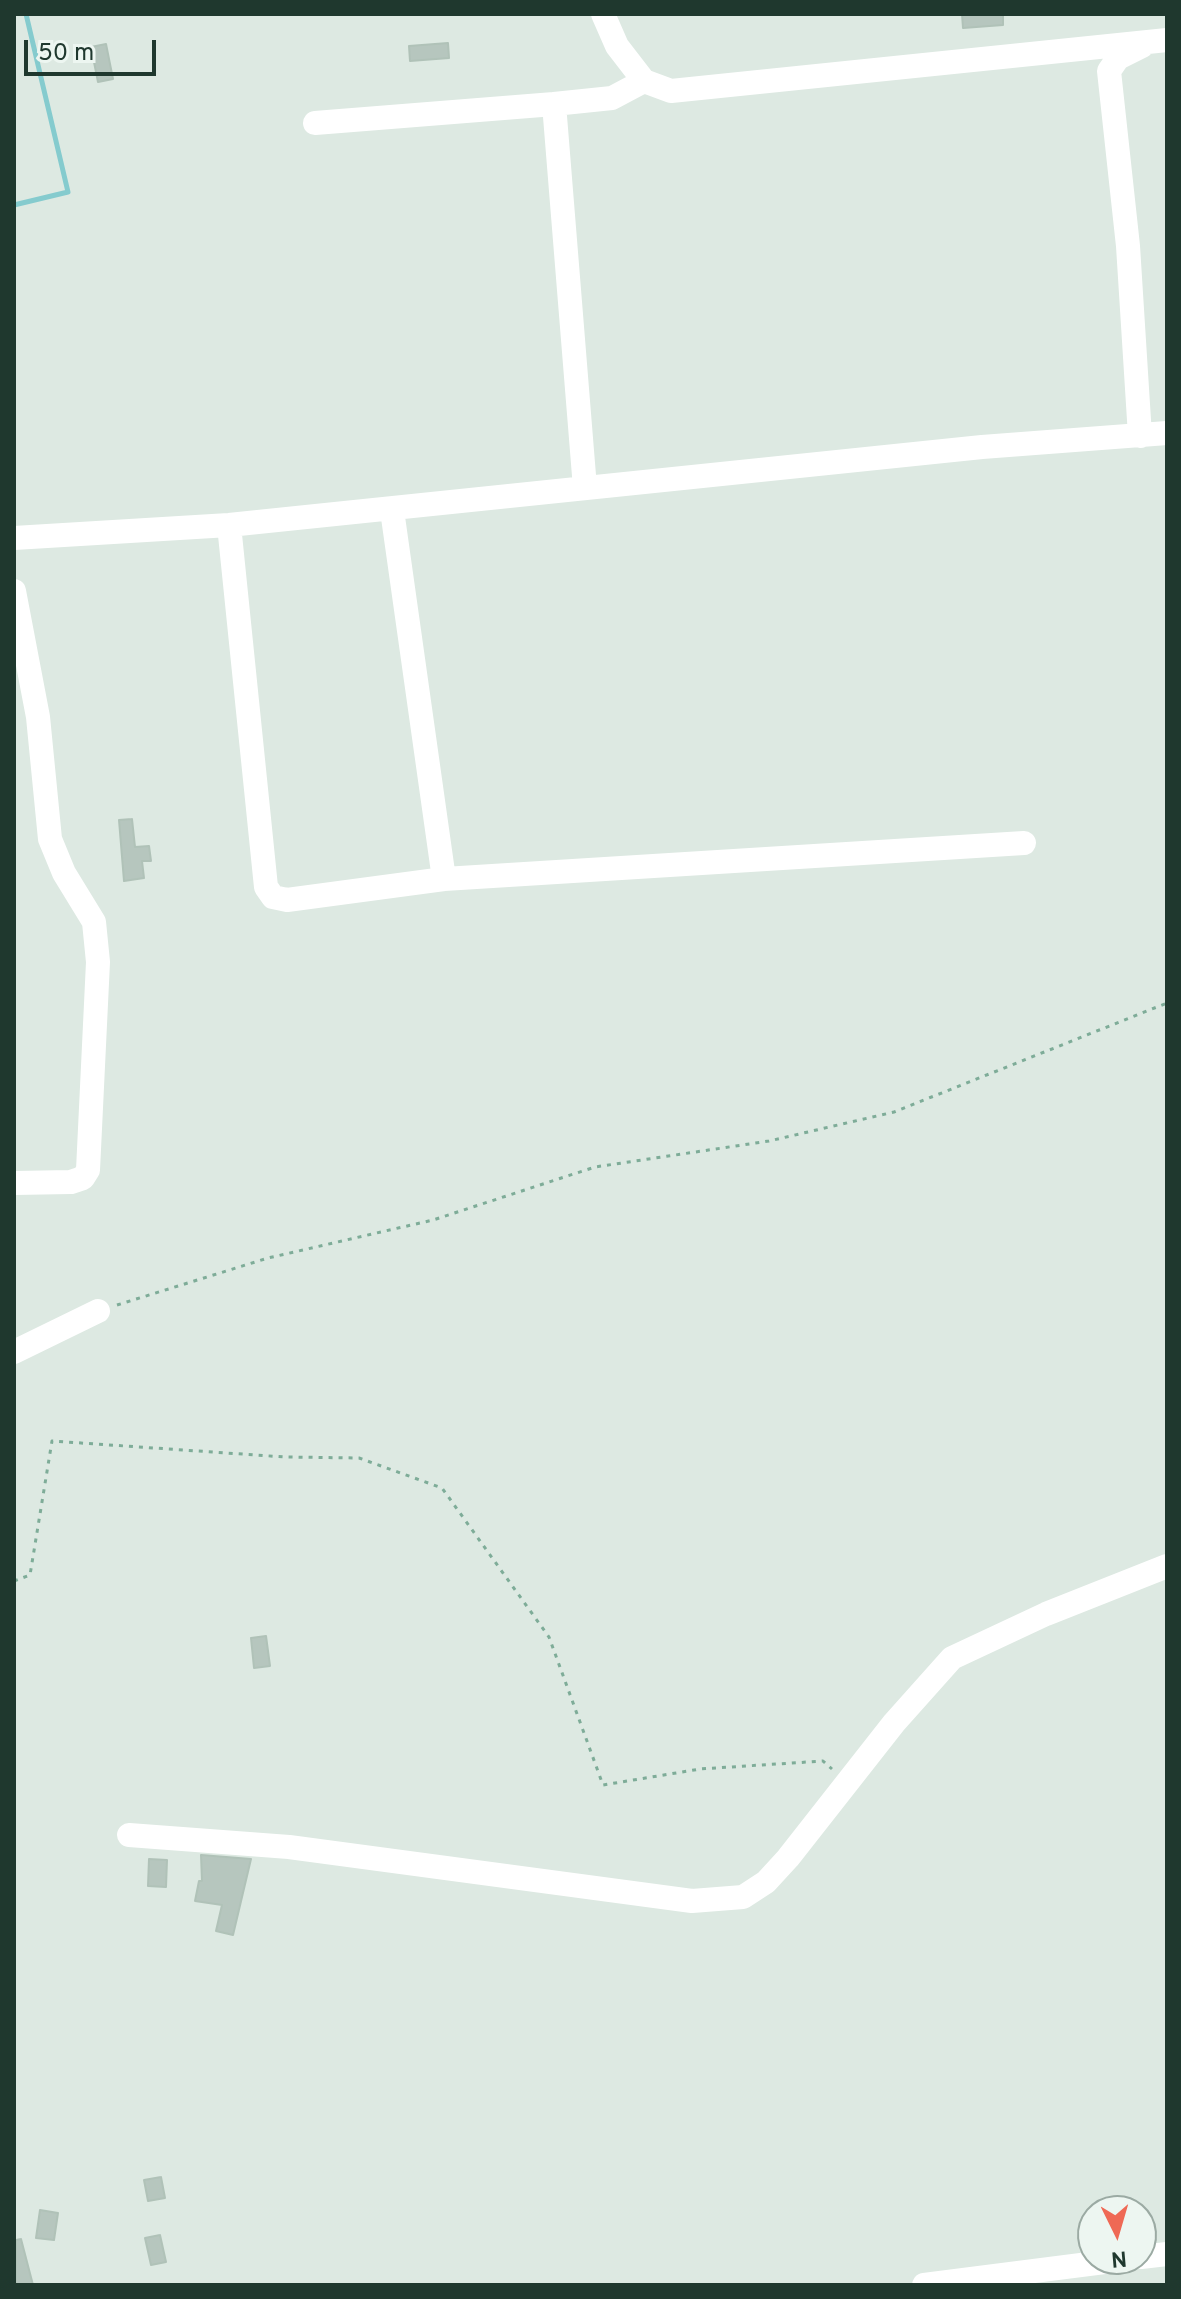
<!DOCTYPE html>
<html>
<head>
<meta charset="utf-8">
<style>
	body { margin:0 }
	#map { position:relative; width:1181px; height:2299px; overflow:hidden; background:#dde9e2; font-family:Overpass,sans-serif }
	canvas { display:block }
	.frame { position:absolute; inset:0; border:16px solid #1f382e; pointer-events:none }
	.north { position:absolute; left:1077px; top:2195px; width:80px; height:80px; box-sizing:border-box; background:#edf6f1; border:2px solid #9baaa3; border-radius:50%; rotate:175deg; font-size:22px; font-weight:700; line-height:32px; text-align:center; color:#1f382e }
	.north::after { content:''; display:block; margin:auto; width:28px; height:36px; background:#ef6955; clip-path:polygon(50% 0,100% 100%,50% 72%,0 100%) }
	.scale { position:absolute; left:24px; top:40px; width:132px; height:36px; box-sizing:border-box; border:4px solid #1f382e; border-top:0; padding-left:10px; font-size:24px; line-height:28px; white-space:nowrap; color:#1f382e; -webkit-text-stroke:6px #edf6f1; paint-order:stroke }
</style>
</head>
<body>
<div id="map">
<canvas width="1181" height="2299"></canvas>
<div class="frame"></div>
<div class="north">N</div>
<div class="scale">50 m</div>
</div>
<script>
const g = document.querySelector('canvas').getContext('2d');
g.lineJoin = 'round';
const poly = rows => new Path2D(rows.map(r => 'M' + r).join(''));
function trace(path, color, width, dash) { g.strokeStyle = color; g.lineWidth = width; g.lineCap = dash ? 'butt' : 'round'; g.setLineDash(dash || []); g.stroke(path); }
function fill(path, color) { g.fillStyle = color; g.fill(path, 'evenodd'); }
trace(poly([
	[14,205,68,192,26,14]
]), '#85cbce', 5);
const building = poly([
	[962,14,1003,14,1003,25,963,28,962,14],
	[448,43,449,58,410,61,409,46,448,43],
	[106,44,113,79,98,82,91,47,106,44],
	[132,819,135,847,149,846,151,861,142,861,144,878,124,881,119,820,132,819],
	[266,1636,270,1666,254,1668,251,1638,266,1636],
	[201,1855,251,1859,233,1935,216,1931,222,1905,195,1901,199,1881,202,1881,201,1855],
	[149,1859,167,1860,166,1887,148,1886,149,1859],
	[161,2177,165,2198,148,2201,144,2180,161,2177],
	[40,2210,58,2213,54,2240,36,2238,40,2210],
	[160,2235,166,2262,151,2265,145,2238,160,2235],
	[21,2239,33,2285,16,2285,16,2240,21,2239]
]);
fill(building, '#b6c6be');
trace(building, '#b0c2b8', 2);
trace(poly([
	[117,1305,268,1258,433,1220,595,1167,769,1141,894,1112,1167,1003],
	[14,1581,30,1575,52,1441,285,1457,359,1458,442,1488,549,1637,603,1785,700,1769,823,1761,832,1769]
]), '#7eac98', 3, [4, 6]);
trace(poly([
	[603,14,617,46,644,81,671,91,1167,40],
	[315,123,554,104],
	[1140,436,1128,246,1109,71,1118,58,1142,46],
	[585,488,554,104,612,98,644,81],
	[392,510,444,879],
	[229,525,266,887,273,897,287,900,444,879,1024,843],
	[14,538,229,525,982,447,1167,433],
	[14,591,38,717,50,839,64,873,94,922,98,962,88,1170,83,1178,71,1182,14,1183],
	[14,1352,98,1311],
	[129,1835,289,1847,692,1901,743,1897,766,1882,788,1858,894,1723,952,1658,1046,1614,1167,1566],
	[1141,2257,1167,2254],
	[924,2285,1128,2259]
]), '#fff', 24);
</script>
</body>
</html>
